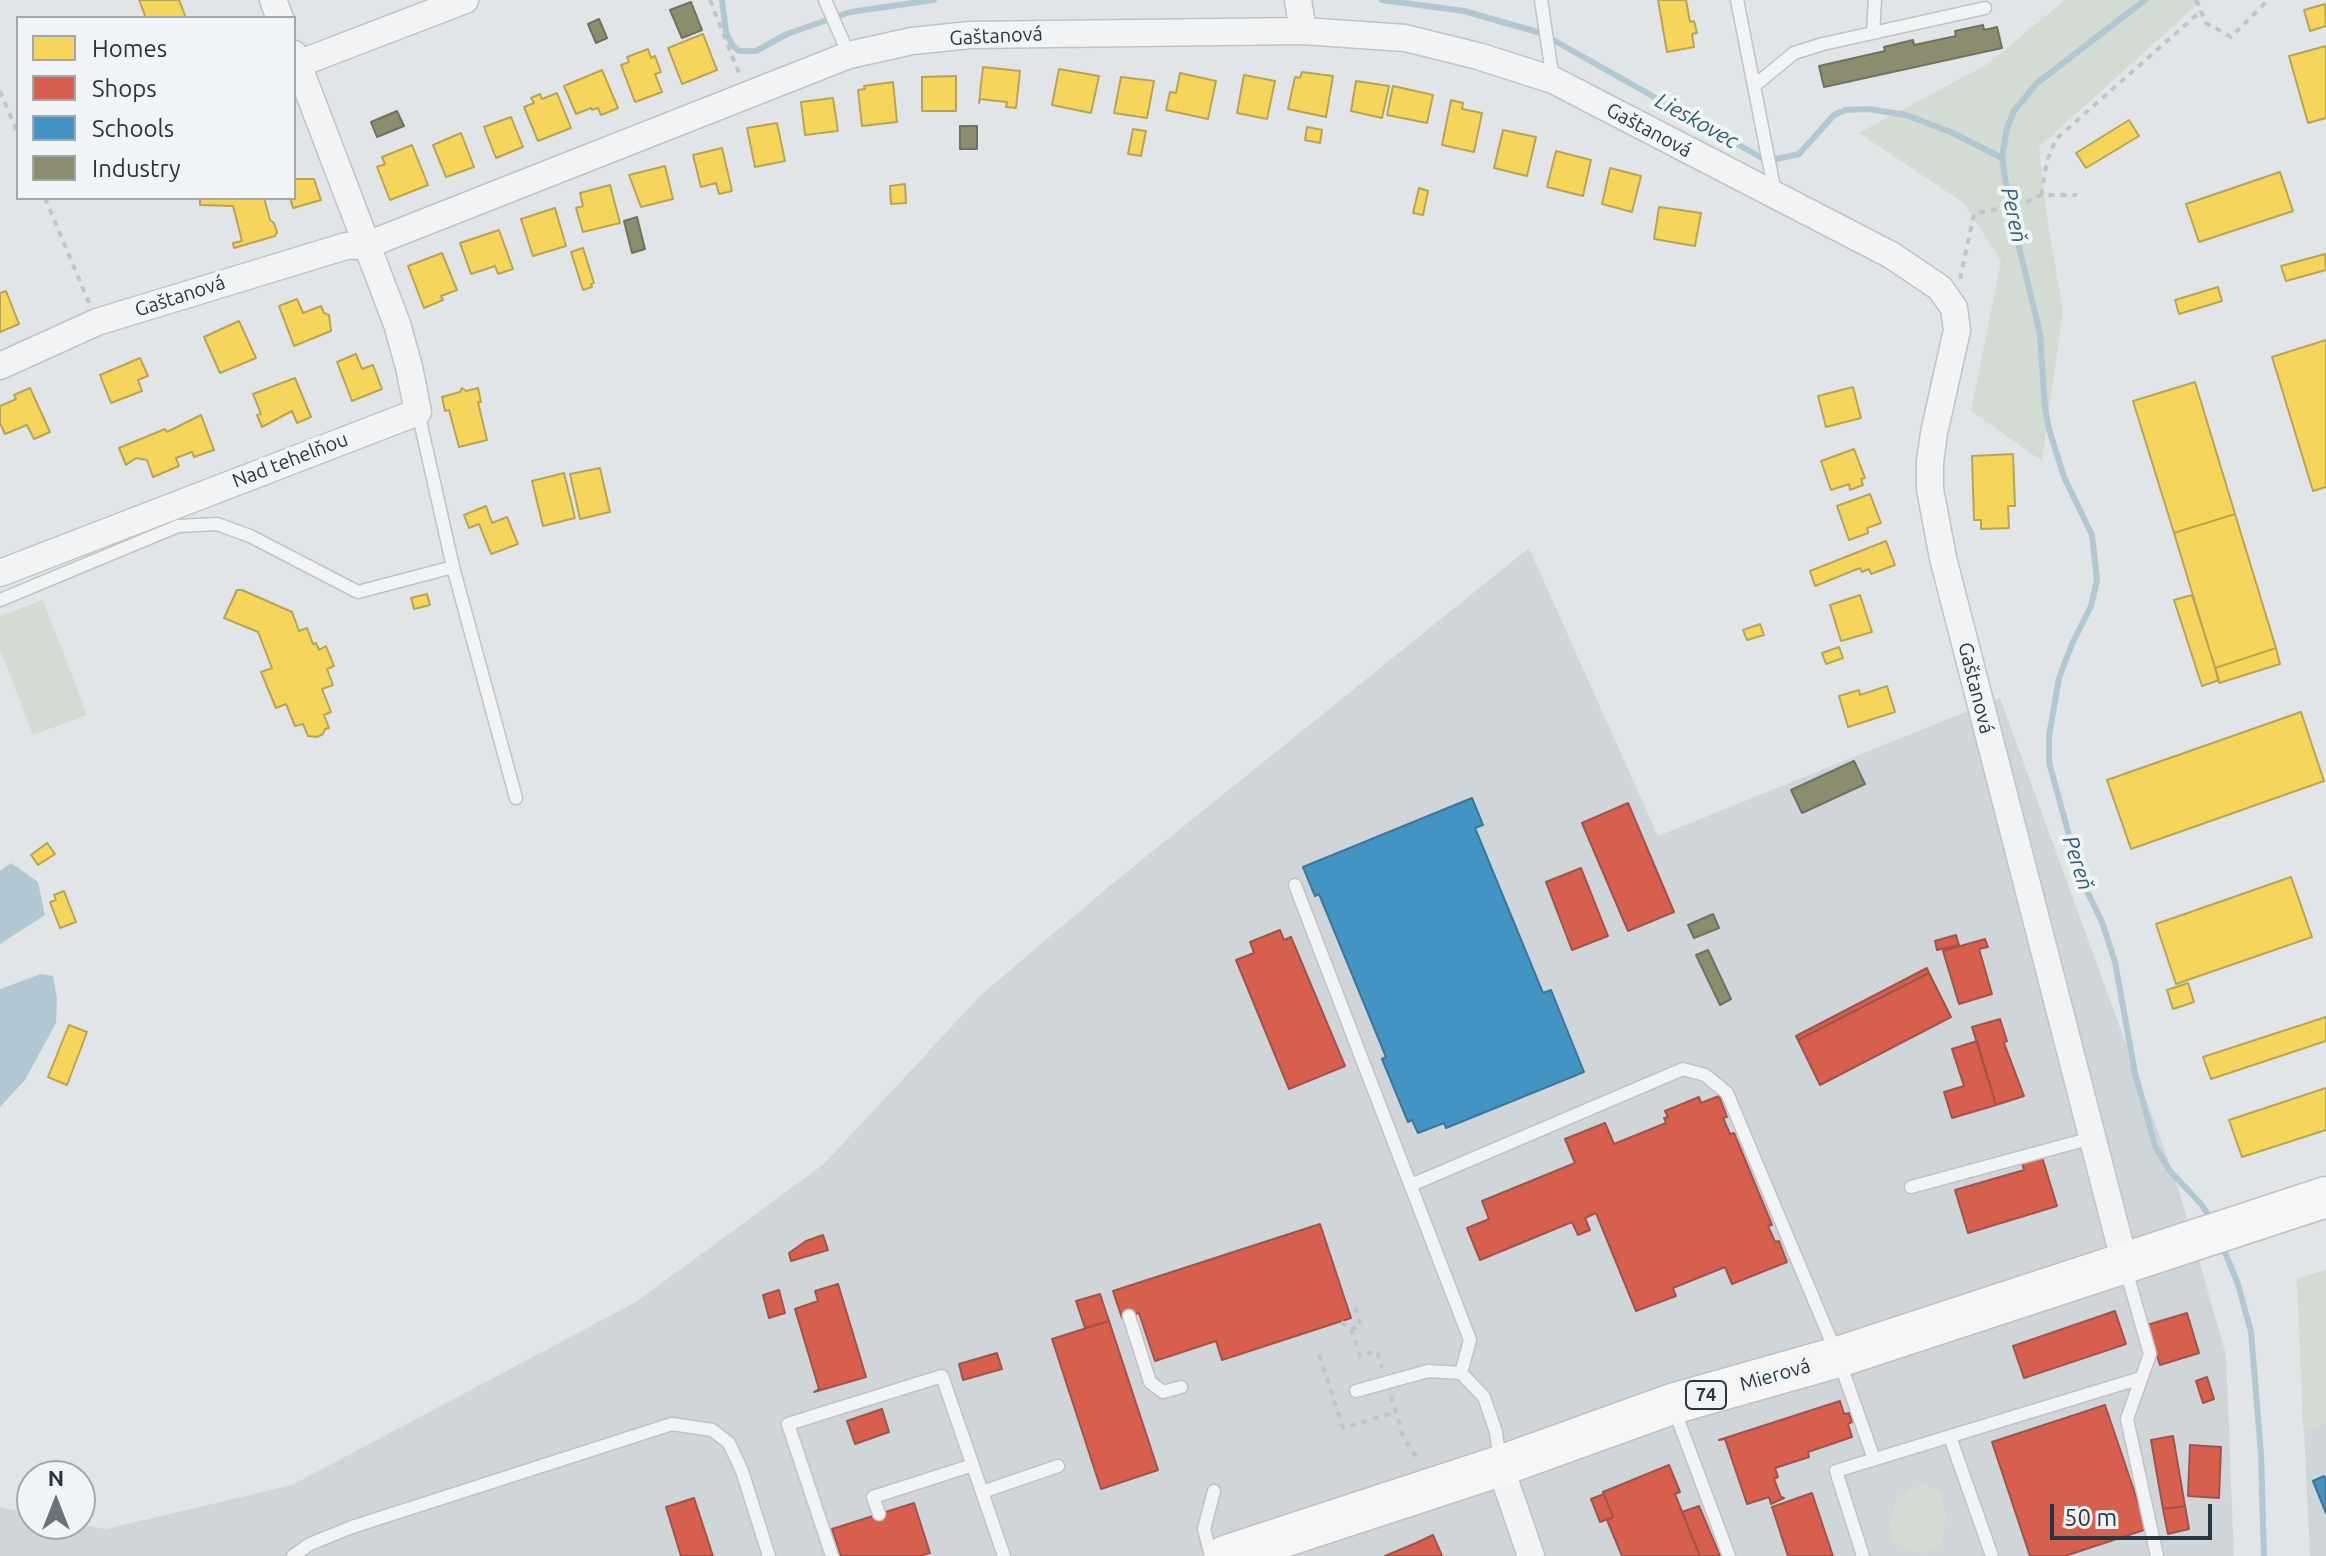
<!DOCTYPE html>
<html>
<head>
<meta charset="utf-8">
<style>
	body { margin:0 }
	#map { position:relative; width:2326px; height:1556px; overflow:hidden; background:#e2e5e7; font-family:Ubuntu,sans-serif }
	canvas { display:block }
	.legend { position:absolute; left:16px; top:16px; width:280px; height:184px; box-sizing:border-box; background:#f0f4f6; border:2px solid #a0a8ad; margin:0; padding:10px 14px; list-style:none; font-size:24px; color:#293640 }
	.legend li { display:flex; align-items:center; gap:16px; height:40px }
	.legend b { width:40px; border:2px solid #a0a8ad }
	.north { position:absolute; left:16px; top:1460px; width:80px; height:80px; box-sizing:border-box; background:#f0f4f6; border:2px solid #a0a8ad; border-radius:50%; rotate:0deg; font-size:22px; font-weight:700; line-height:32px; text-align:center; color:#293640 }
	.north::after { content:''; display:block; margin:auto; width:28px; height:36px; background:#6a737a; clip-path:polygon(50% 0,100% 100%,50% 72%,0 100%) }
	.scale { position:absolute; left:2050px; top:1504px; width:162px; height:36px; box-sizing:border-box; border:4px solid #293640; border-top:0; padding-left:10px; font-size:24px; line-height:28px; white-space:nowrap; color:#293640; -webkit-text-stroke:6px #f0f4f6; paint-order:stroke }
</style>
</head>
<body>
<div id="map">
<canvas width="2326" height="1556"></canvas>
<ul class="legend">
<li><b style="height:22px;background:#f6d55c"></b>Homes</li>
<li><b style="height:22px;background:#d6604d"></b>Shops</li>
<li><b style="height:22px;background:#4393c3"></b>Schools</li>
<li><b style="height:22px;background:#8c8c6e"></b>Industry</li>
</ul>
<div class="north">N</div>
<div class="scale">50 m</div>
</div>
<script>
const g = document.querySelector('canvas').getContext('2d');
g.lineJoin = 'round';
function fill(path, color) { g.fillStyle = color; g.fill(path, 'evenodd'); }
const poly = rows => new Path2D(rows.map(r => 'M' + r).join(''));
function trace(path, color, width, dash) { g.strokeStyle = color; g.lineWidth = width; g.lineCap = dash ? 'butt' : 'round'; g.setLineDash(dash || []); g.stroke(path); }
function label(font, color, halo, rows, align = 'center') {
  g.font = font + ' Ubuntu,sans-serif'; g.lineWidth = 8; g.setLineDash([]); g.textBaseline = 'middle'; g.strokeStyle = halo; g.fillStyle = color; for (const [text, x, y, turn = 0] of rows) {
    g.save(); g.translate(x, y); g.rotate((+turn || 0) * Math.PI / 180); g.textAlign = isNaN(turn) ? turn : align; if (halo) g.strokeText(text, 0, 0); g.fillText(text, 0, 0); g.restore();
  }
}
fill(poly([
	[1529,548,1658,836,2000,698,2178,1187,2226,1355,2234,1556,0,1556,0,1507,32,1514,32,1524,80,1524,106,1529,292,1485,636,1302,824,1164,981,995,1107,888],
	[2326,1270,2326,1556,2310,1556,2297,1279]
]), '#d0d5da');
fill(poly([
	[2065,0,2202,0,2039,147,2046,211,2063,311,2042,461,1971,411,2001,261,1964,203,1859,133,1986,65],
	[43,600,87,715,33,735,0,649,0,616],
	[2326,1270,2326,1423,2303,1431,2297,1279],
	[1924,1485,1941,1494,1946,1517,1942,1543,1926,1553,1912,1552,1893,1540,1889,1523,1896,1499,1912,1488]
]), '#d4dbd2');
fill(poly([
	[11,863,38,882,45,915,0,944,0,871],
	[41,974,53,976,57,999,56,1023,25,1080,0,1107,0,989]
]), '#b1c7d1');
const homes = poly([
	[139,0,179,0,186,18,146,18,139,0],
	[1658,0,1686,0,1690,22,1694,21,1697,33,1692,34,1694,47,1667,52,1658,0],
	[2325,4,2326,26,2310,31,2304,10,2325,4],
	[703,34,717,70,682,84,668,48,703,34],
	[2326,46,2326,118,2308,123,2289,56,2326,46],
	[648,49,651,58,655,56,661,72,655,74,662,92,635,102,621,65,629,62,627,57,648,49],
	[983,67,1020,71,1016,108,1006,107,1007,102,980,99,979,103,983,67],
	[1059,69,1099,76,1091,113,1052,105,1059,69],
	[602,70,618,108,601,115,598,108,592,110,591,108,576,114,564,86,602,70],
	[1302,72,1333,76,1326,117,1288,109,1295,77,1300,78,1302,72],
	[1180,73,1216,81,1208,119,1166,110,1170,92,1176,93,1180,73],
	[1244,75,1275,81,1267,119,1237,113,1244,75],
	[956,76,956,111,922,111,922,77,956,76],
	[1121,77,1154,81,1147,118,1114,113,1121,77],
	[1356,81,1389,86,1382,118,1351,111,1356,81],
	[893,82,897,122,862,126,858,90,865,89,864,86,893,82],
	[1393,86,1433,95,1427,123,1387,115,1393,86],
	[557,93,571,128,538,141,524,107,534,103,531,98,540,94,542,99,557,93],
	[833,98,838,131,805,135,801,102,833,98],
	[1451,100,1463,103,1462,109,1482,113,1474,152,1442,145,1451,100],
	[511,117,523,147,496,158,484,127,511,117],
	[2129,120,2139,136,2086,168,2076,153,2129,120],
	[777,123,785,161,755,167,747,128,777,123],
	[1307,127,1322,130,1320,143,1305,140,1307,127],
	[1133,129,1146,131,1141,156,1128,154,1133,129],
	[1503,130,1536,137,1527,176,1494,168,1503,130],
	[461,133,474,167,446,177,433,145,461,133],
	[412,145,428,185,390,200,377,167,385,164,382,157,412,145],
	[722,148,732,191,719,194,716,183,701,187,693,155,722,148],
	[1556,151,1591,160,1583,196,1547,187,1556,151],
	[665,166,673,199,641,207,629,175,665,166],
	[1610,168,1641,176,1632,212,1602,204,1610,168],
	[2280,172,2293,211,2199,242,2186,204,2280,172],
	[294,179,314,179,321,200,293,208,290,198,294,198,294,179],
	[905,184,906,203,891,204,890,186,905,184],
	[610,185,620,223,583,232,576,208,583,206,580,193,610,185],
	[1419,188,1428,191,1423,215,1413,213,1419,188],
	[200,198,264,198,270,220,274,223,277,232,275,236,234,248,233,243,242,241,233,206,200,205,200,198],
	[1659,207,1701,213,1695,246,1654,239,1659,207],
	[555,208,566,246,533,256,521,219,555,208],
	[499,230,513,269,498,274,495,266,471,274,460,243,499,230],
	[583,248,594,283,591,284,592,287,583,290,571,252,583,248],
	[442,253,457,290,441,296,443,300,424,308,408,266,442,253],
	[2325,254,2326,270,2286,281,2281,266,2325,254],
	[2218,287,2222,301,2179,314,2175,300,2218,287],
	[6,291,19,324,0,332,0,293,6,291],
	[297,299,303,313,321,306,324,313,329,315,331,331,294,346,279,306,297,299],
	[239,321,256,358,220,373,204,337,239,321],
	[2326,340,2326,487,2313,491,2272,357,2326,340],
	[356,354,362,369,373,365,382,389,352,401,337,362,356,354],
	[140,358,148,376,138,380,142,391,111,403,100,375,140,358],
	[295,378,311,417,297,423,292,411,262,427,257,415,261,414,253,394,295,378],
	[2195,382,2235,514,2174,533,2133,401,2195,382],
	[1853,387,1861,418,1826,427,1818,396,1853,387],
	[30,388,50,432,34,439,27,425,5,434,0,423,0,406,16,399,14,395,30,388],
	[462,388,466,391,478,388,481,402,478,402,487,440,459,447,449,410,445,411,442,397,460,392,462,388],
	[201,415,214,450,194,457,192,452,176,458,179,466,153,477,147,460,136,458,126,465,119,448,165,429,167,432,201,415],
	[1854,449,1865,478,1861,479,1863,485,1850,490,1849,484,1831,490,1821,461,1854,449],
	[2013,454,2015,506,2008,506,2009,528,1981,529,1981,520,1974,520,1972,456,2013,454],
	[600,468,610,512,580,519,570,474,600,468],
	[564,473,575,518,543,526,532,481,564,473],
	[1870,494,1881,523,1867,528,1868,533,1849,540,1837,506,1870,494],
	[486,506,492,523,507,517,518,544,491,554,479,524,469,528,464,515,486,506],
	[2235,514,2276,648,2215,668,2174,533,2235,514],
	[1886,541,1895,565,1871,574,1869,569,1862,572,1860,568,1815,586,1810,571,1886,541],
	[237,590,242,590,292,612,299,631,307,628,313,644,316,643,319,650,326,646,334,666,327,669,333,685,322,689,331,712,324,715,329,728,325,729,323,734,317,737,308,736,303,724,295,726,286,704,276,708,261,672,272,668,258,632,224,618,237,590],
	[427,594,430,605,414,609,411,598,427,594],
	[1860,595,1872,632,1841,641,1830,605,1860,595],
	[2192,595,2219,680,2202,686,2174,600,2192,595],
	[1760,624,1764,635,1747,640,1743,630,1760,624],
	[1839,647,1843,658,1826,664,1822,653,1839,647],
	[2276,648,2280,664,2219,683,2215,668,2276,648],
	[1887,686,1895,712,1848,727,1839,696,1859,690,1860,695,1887,686],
	[2301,712,2324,781,2131,849,2107,780,2301,712],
	[47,843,55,854,38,865,31,855,47,843],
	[2291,877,2312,937,2176,984,2156,924,2291,877],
	[64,891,76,922,60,928,50,902,56,900,54,895,64,891],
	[2188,983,2194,1002,2173,1009,2167,990,2188,983],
	[2326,1017,2326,1041,2211,1079,2203,1057,2326,1017],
	[69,1025,87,1032,67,1085,48,1077,69,1025],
	[2326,1088,2326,1130,2242,1157,2229,1120,2326,1088]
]);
fill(homes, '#f6d55c');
trace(homes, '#b8a554', 2);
const shops = poly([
	[1628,803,1674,912,1628,931,1582,823,1628,803],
	[1581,868,1608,936,1572,950,1546,882,1581,868],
	[1280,930,1284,940,1291,937,1345,1066,1289,1089,1236,960,1254,953,1250,942,1280,930],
	[1956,935,1959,945,1937,950,1935,941,1956,935],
	[1985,939,1988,947,1979,949,1992,994,1959,1004,1943,951,1985,939],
	[1927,968,1929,973,1798,1040,1796,1036,1927,968],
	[1929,973,1951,1017,1820,1085,1798,1040,1929,973],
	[2000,1019,2007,1041,2004,1043,2024,1096,1996,1105,1972,1027,2000,1019],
	[1977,1041,1996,1105,1952,1118,1944,1092,1964,1086,1952,1049,1977,1041],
	[1719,1096,1727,1117,1723,1118,1730,1134,1734,1133,1772,1225,1768,1226,1775,1242,1779,1241,1787,1262,1732,1284,1725,1267,1673,1288,1676,1296,1636,1311,1596,1213,1585,1218,1590,1230,1578,1235,1572,1222,1480,1260,1467,1228,1489,1219,1482,1201,1575,1163,1565,1139,1605,1123,1614,1144,1666,1123,1664,1118,1668,1117,1665,1111,1699,1097,1701,1103,1719,1096],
	[2042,1157,2057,1206,1968,1233,1955,1190,2024,1170,2022,1163,2042,1157],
	[1320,1224,1351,1318,1222,1360,1216,1341,1155,1361,1139,1313,1122,1318,1113,1291,1320,1224],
	[823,1235,828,1250,791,1261,789,1253,806,1241,823,1235],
	[838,1284,866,1377,814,1392,819,1389,795,1309,818,1301,815,1291,838,1284],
	[779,1290,785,1313,769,1318,763,1295,779,1290],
	[1100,1294,1109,1321,1085,1328,1076,1301,1100,1294],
	[2115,1311,2126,1344,2024,1378,2013,1346,2115,1311],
	[2187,1313,2199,1353,2160,1365,2147,1325,2187,1313],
	[1109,1321,1158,1470,1101,1489,1052,1339,1109,1321],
	[997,1353,1002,1369,963,1380,959,1364,997,1353],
	[2207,1377,2214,1399,2203,1403,2196,1381,2207,1377],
	[1840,1401,1844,1414,1849,1413,1852,1422,1848,1424,1852,1437,1808,1452,1809,1457,1775,1468,1778,1477,1774,1479,1781,1497,1784,1498,1771,1504,1769,1497,1747,1504,1725,1439,1719,1440,1840,1401],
	[2105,1405,2147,1529,2065,1556,2030,1556,1992,1442,2105,1405],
	[882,1409,889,1432,855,1444,847,1421,882,1409],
	[2173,1436,2185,1506,2163,1509,2151,1440,2173,1436],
	[2190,1445,2221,1447,2219,1498,2188,1496,2190,1445],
	[1669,1465,1680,1492,1675,1494,1700,1556,1622,1556,1607,1520,1613,1517,1603,1492,1669,1465],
	[1812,1493,1833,1556,1788,1556,1772,1507,1812,1493],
	[1604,1494,1613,1517,1600,1522,1591,1499,1604,1494],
	[694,1498,713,1556,681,1556,666,1507,694,1498],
	[914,1503,930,1553,920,1556,841,1556,832,1529,914,1503],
	[1699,1506,1720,1556,1700,1556,1682,1512,1699,1506],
	[2185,1506,2189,1529,2168,1534,2163,1509,2185,1506],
	[1433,1535,1442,1556,1385,1556,1416,1543,1433,1535]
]);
fill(shops, '#d6604d');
trace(shops, '#a25349', 2);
const schools = poly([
	[1472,798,1483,825,1475,828,1543,993,1551,990,1584,1072,1446,1128,1444,1123,1418,1133,1412,1120,1408,1122,1382,1059,1386,1057,1319,894,1315,896,1303,867,1472,798],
	[2324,1476,2326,1480,2326,1513,2313,1481,2324,1476]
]);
fill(schools, '#4393c3');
trace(schools, '#3b779c', 2);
const industry = poly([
	[691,2,702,30,682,38,670,10,691,2],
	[599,19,607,38,596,43,588,24,599,19],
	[1983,25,1984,30,1997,27,2002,48,1824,87,1819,66,1885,51,1884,47,1913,40,1914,45,1956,36,1955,31,1983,25],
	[397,111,404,126,377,137,371,122,397,111],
	[960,126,977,126,977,149,960,149,960,126],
	[637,217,645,249,632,253,624,221,637,217],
	[1854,761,1865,784,1802,813,1791,790,1854,761],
	[1713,914,1719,928,1694,938,1688,925,1713,914],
	[1708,950,1731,999,1720,1005,1696,955,1708,950]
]);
fill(industry, '#8c8c6e');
trace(industry, '#6e7260', 2);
trace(poly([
	[722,0,726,32,732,45,739,51,756,51,787,34,850,12,934,0],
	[1382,0,1464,11,1541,33,1762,158,1777,159,1799,154,1834,115,1845,110,1868,109,1906,115,1953,133,2002,158],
	[2145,0,2037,83,2014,111,2007,128,2002,158,2010,209,2040,334,2045,408,2049,429,2064,477,2092,535,2097,580,2091,606,2072,644,2059,678,2049,736,2049,762,2081,879,2102,922,2115,962,2135,1073,2155,1146,2170,1171,2202,1205,2211,1220],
	[2222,1245,2238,1284,2251,1332,2261,1454,2264,1556]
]), '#b1c7d1', 6);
const lane = poly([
	[825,0,849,55],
	[1541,0,1553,80],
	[1737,0,1754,86],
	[1873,33,1875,0],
	[1775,193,1754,86,1794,53,1823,44,1985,8],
	[418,412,453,567,516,798],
	[0,600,178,526,217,524,250,536,358,592,453,567],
	[1295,885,1470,1340,1461,1373],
	[1411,1185,1683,1069,1705,1075,1727,1093,1838,1357,1874,1459],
	[1911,1187,2092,1138],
	[2126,1270,2150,1354,2127,1419,2157,1556],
	[1129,1316,1150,1382,1163,1392,1181,1387],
	[1356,1391,1428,1371,1461,1373,1484,1397,1496,1432,1500,1462],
	[1674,1409,1729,1556],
	[1950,1437,1992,1556],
	[982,1492,1058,1466],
	[879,1514,873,1497,973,1465],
	[293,1556,310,1544,352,1527,672,1424,712,1430,729,1443,742,1471,769,1556],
	[832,1556,788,1424,942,1376,1004,1556],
	[1211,1556,1204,1529,1214,1491],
	[1863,1556,1836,1471,2141,1378]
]);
const street = poly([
	[273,0,280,18],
	[1298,0,1303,31],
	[298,64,465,0],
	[0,366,97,322,346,246,367,245,849,55,912,41,970,35,1303,31,1405,38,1478,56,1553,80,1891,255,1940,288,1954,308,1957,330,1934,433,1930,462,1930,489,1943,558,2125,1264],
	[0,573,418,412,409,367,397,324,294,54],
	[1500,1466,1531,1556]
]);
const primary = poly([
	[1225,1556,1500,1466,1672,1404,1838,1357,2326,1197]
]);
trace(lane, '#c0c3c5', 15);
trace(street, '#c0c3c5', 29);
trace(primary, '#bec2c5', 43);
trace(poly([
	[710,0,740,76],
	[2196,0,2206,23,2231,37,2268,0],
	[0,91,18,134],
	[2041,195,2047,161,2056,139,2201,11],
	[45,198,89,303],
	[1960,279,1974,214,2024,203,2041,195,2077,195],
	[1341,1322,1351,1329,1360,1356,1377,1351,1382,1368],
	[1351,1329,1361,1326,1355,1307],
	[1319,1355,1343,1428,1396,1412],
	[1391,1396,1404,1439,1418,1459]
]), '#c1c5c7', 4, [6, 6]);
trace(lane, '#f1f3f4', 12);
trace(street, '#f1f3f4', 26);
trace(primary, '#f6f6f6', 40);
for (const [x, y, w] of [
	[1706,1395,40]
]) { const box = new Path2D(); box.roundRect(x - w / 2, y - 14, w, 28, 6); g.fillStyle = '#f0f4f6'; g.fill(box); trace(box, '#293640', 2); }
label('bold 18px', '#293640', null, [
	["74",1706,1395]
]);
label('20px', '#293640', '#f0f4f6', [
	["Gaštanová",996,36,-3],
	["Gaštanová",1649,130,28],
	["Gaštanová",180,296,-18],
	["Nad tehelňou",290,460,-21],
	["Gaštanová",1976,688,76],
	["Mierová",1775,1375,-16]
]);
label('italic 22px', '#345c73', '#f0f4f6', [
	["Lieskovec",1697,121,29],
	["Pereň",2014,215,78],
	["Pereň",2078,863,72]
]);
</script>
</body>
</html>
